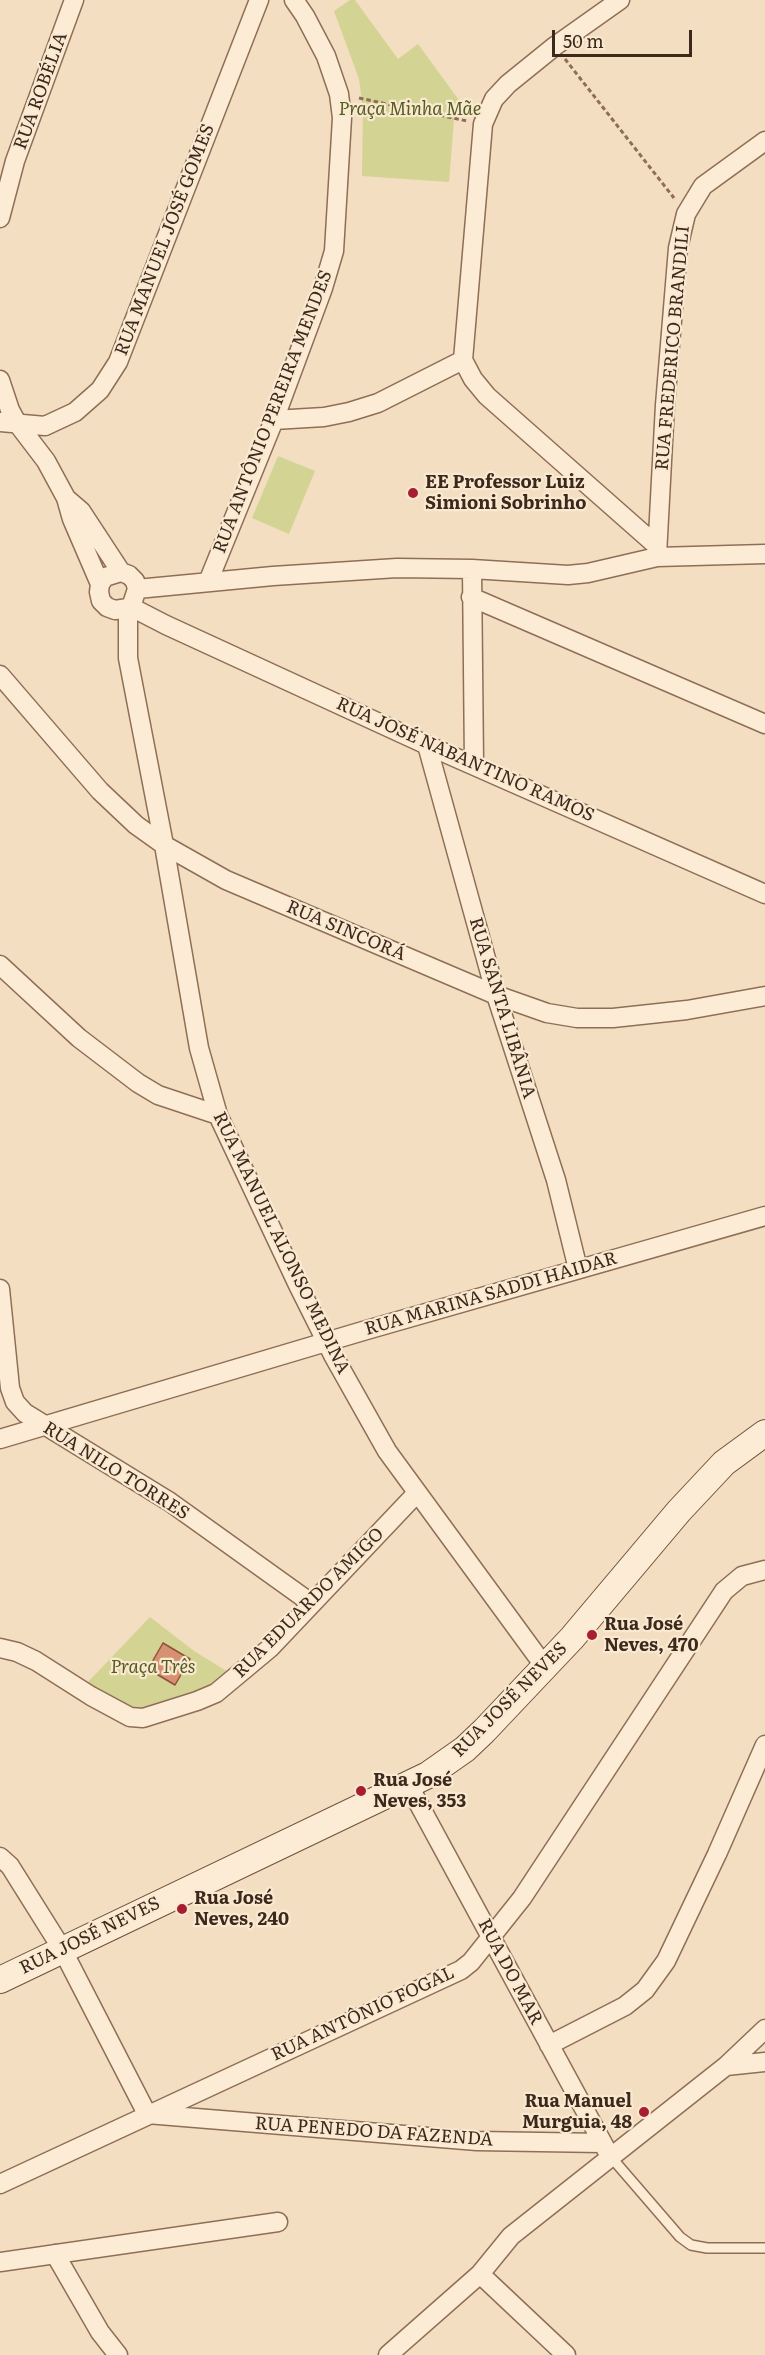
<!DOCTYPE html>
<html>
<head>
<meta charset="utf-8">
<style>
	body { margin:0 }
	#map { position:relative; width:765px; height:2355px; overflow:hidden; background:#f3dec1; font-family:Literata,serif }
	canvas { display:block }
	.scale { position:absolute; left:552px; top:30px; width:140px; height:27px; box-sizing:border-box; border:3px solid #3d281c; border-top:0; padding-left:8px; font-size:18px; line-height:21px; white-space:nowrap; color:#3d281c; -webkit-text-stroke:4px #fae9d1; paint-order:stroke }
</style>
</head>
<body>
<div id="map">
<canvas width="765" height="2355"></canvas>
<div class="scale">50 m</div>
</div>
<script>
const g = document.querySelector('canvas').getContext('2d');
g.lineJoin = 'round';
function fill(path, color) { g.fillStyle = color; g.fill(path, 'evenodd'); }
const poly = rows => new Path2D(rows.map(r => 'M' + r).join(''));
function trace(path, color, width, dash) { g.strokeStyle = color; g.lineWidth = width; g.lineCap = dash ? 'butt' : 'round'; g.setLineDash(dash || []); g.stroke(path); }
function label(font, color, halo, rows, align = 'center') {
  g.font = font + ' Literata,serif'; g.lineWidth = 4.5; g.setLineDash([]); g.textBaseline = 'middle'; g.strokeStyle = halo; g.fillStyle = color; for (const [text, x, y, turn = 0] of rows) {
    g.save(); g.translate(x, y); g.rotate((+turn || 0) * Math.PI / 180); g.textAlign = isNaN(turn) ? turn : align; if (halo) g.strokeText(text, 0, 0); g.fillText(text, 0, 0); g.restore();
  }
}
fill(poly([
	[350,0,355,0,398,59,418,44,461,103,454,120,449,182,362,176,363,109,359,79,334,11],
	[278,456,315,471,289,534,252,518],
	[150,1617,194,1651,228,1672,209,1687,175,1701,143,1710,125,1706,87,1683]
]), '#d3d393');
const building = poly([
	[163,1643,190,1659,175,1685,148,1669,163,1643]
]);
fill(building, '#d69072');
trace(building, '#915139', 1.5);
const lane = poly([
	[611,2157,680,2237,691,2245,707,2248,765,2248]
]);
const street = poly([
	[620,0,555,46,508,84,494,99,483,124,463,360,473,379,487,396,657,546],
	[0,218,15,161,74,0],
	[0,380,10,410,17,423,46,461,66,498,72,519,100,584],
	[274,420,324,417,349,412,378,403,463,360],
	[0,422,45,426,75,412,100,390,118,362,259,0],
	[67,499,81,511,121,572],
	[657,555,665,405,678,248,686,214,703,186,765,141],
	[472,569,474,764],
	[208,582,274,420,323,288,334,251,342,118,339,94,326,56,305,16,294,0],
	[137,589,273,576,397,568,472,569,568,575,588,573,657,557,765,554],
	[471,597,765,724],
	[131,607,166,625,427,745,765,894],
	[128,608,115,610,107,607,101,601,99,592,100,584,105,577,121,572,129,575,135,581,137,589,131,607,128,608,128,658,164,845,199,1048,218,1115,298,1285,333,1355,387,1451,545,1667],
	[0,675,100,791,136,825,164,845,226,880,496,995,547,1013,577,1018,613,1018,687,1010,765,996],
	[427,745,496,995,556,1180,578,1269],
	[0,965,79,1038,138,1083,158,1095,218,1115],
	[0,1289,10,1388,15,1402,25,1413,170,1502,311,1603],
	[0,1439,363,1331,765,1216],
	[0,1648,17,1652,36,1661,91,1696,130,1717,143,1718,197,1701,216,1693,270,1648,416,1494],
	[409,1786,607,2151],
	[0,1857,10,1866,62,1949,147,2114,477,2141,602,2143],
	[549,2045,625,2006,645,1990,666,1961,717,1854,765,1745],
	[726,2066,765,2062],
	[0,2184,461,1970,471,1962,522,1898,724,1591,742,1576,765,1570],
	[55,2254,100,2332,118,2355],
	[0,2262,278,2222],
	[480,2274,566,2355],
	[388,2355,480,2274,511,2236,726,2066,765,2029]
]);
const secondary = poly([
	[0,1980,428,1775,465,1749,484,1731,572,1638,679,1511,724,1463,765,1433]
]);
trace(lane, '#8f6e56', 12);
trace(street, '#8f6e56', 21);
trace(secondary, '#714f39', 28);
trace(poly([
	[565,59,674,198],
	[359,98,467,121]
]), '#8f6e56', 3, [4.5, 3]);
trace(lane, '#fdecd5', 9);
trace(street, '#fdecd5', 18);
trace(secondary, '#fdecd5', 26);
for (const [x, y, r, color] of [
	[413,493,6,"#a61e2f"],
	[592,1635,6,"#a61e2f"],
	[361,1791,6,"#a61e2f"],
	[182,1909,6,"#a61e2f"],
	[644,2112,6,"#a61e2f"]
]) { const dot = new Path2D(); dot.arc(x, y, r, 0, 2 * Math.PI); g.fillStyle = color; g.fill(dot); trace(dot, '#fae9d1', 2); }
label('18px', '#3d281c', '#fae9d1', [
	["RUA ROBÉLIA",41,91,-70],
	["RUA MANUEL JOSÉ GOMES",165,240,-69],
	["RUA FREDERICO BRANDILI",673,348,-85],
	["RUA ANTÔNIO PEREIRA MENDES",273,412,-69],
	["RUA JOSÉ NABANTINO RAMOS",465,760,24],
	["RUA SINCORÁ",346,931,23],
	["RUA SANTA LIBÂNIA",502,1008,73],
	["RUA MANUEL ALONSO MEDINA",281,1243,64],
	["RUA MARINA SADDI HAIDAR",491,1294,-16],
	["RUA NILO TORRES",116,1471,32],
	["RUA EDUARDO AMIGO",309,1603,-45],
	["RUA JOSÉ NEVES",510,1700,-45],
	["RUA JOSÉ NEVES",90,1936,-26],
	["RUA DO MAR",510,1972,62],
	["RUA ANTÔNIO FOGAL",363,2014,-25],
	["RUA PENEDO DA FAZENDA",374,2132,4]
]);
label('italic 18px', '#545c20', '#fae9d1', [
	["Praça Minha Mãe",410,110],
	["Praça Três",153,1668]
]);
label('bold 18px', '#3d281c', '#fae9d1', [
	["EE Professor Luiz",425,483],
	["Simioni Sobrinho",425,504],
	["Rua José",604,1625],
	["Neves, 470",604,1646],
	["Rua José",373,1781],
	["Neves, 353",373,1802],
	["Rua José",194,1899],
	["Neves, 240",194,1920],
	["Rua Manuel",632,2102,"right"],
	["Murguia, 48",632,2123,"right"]
], 'left');
</script>
</body>
</html>
